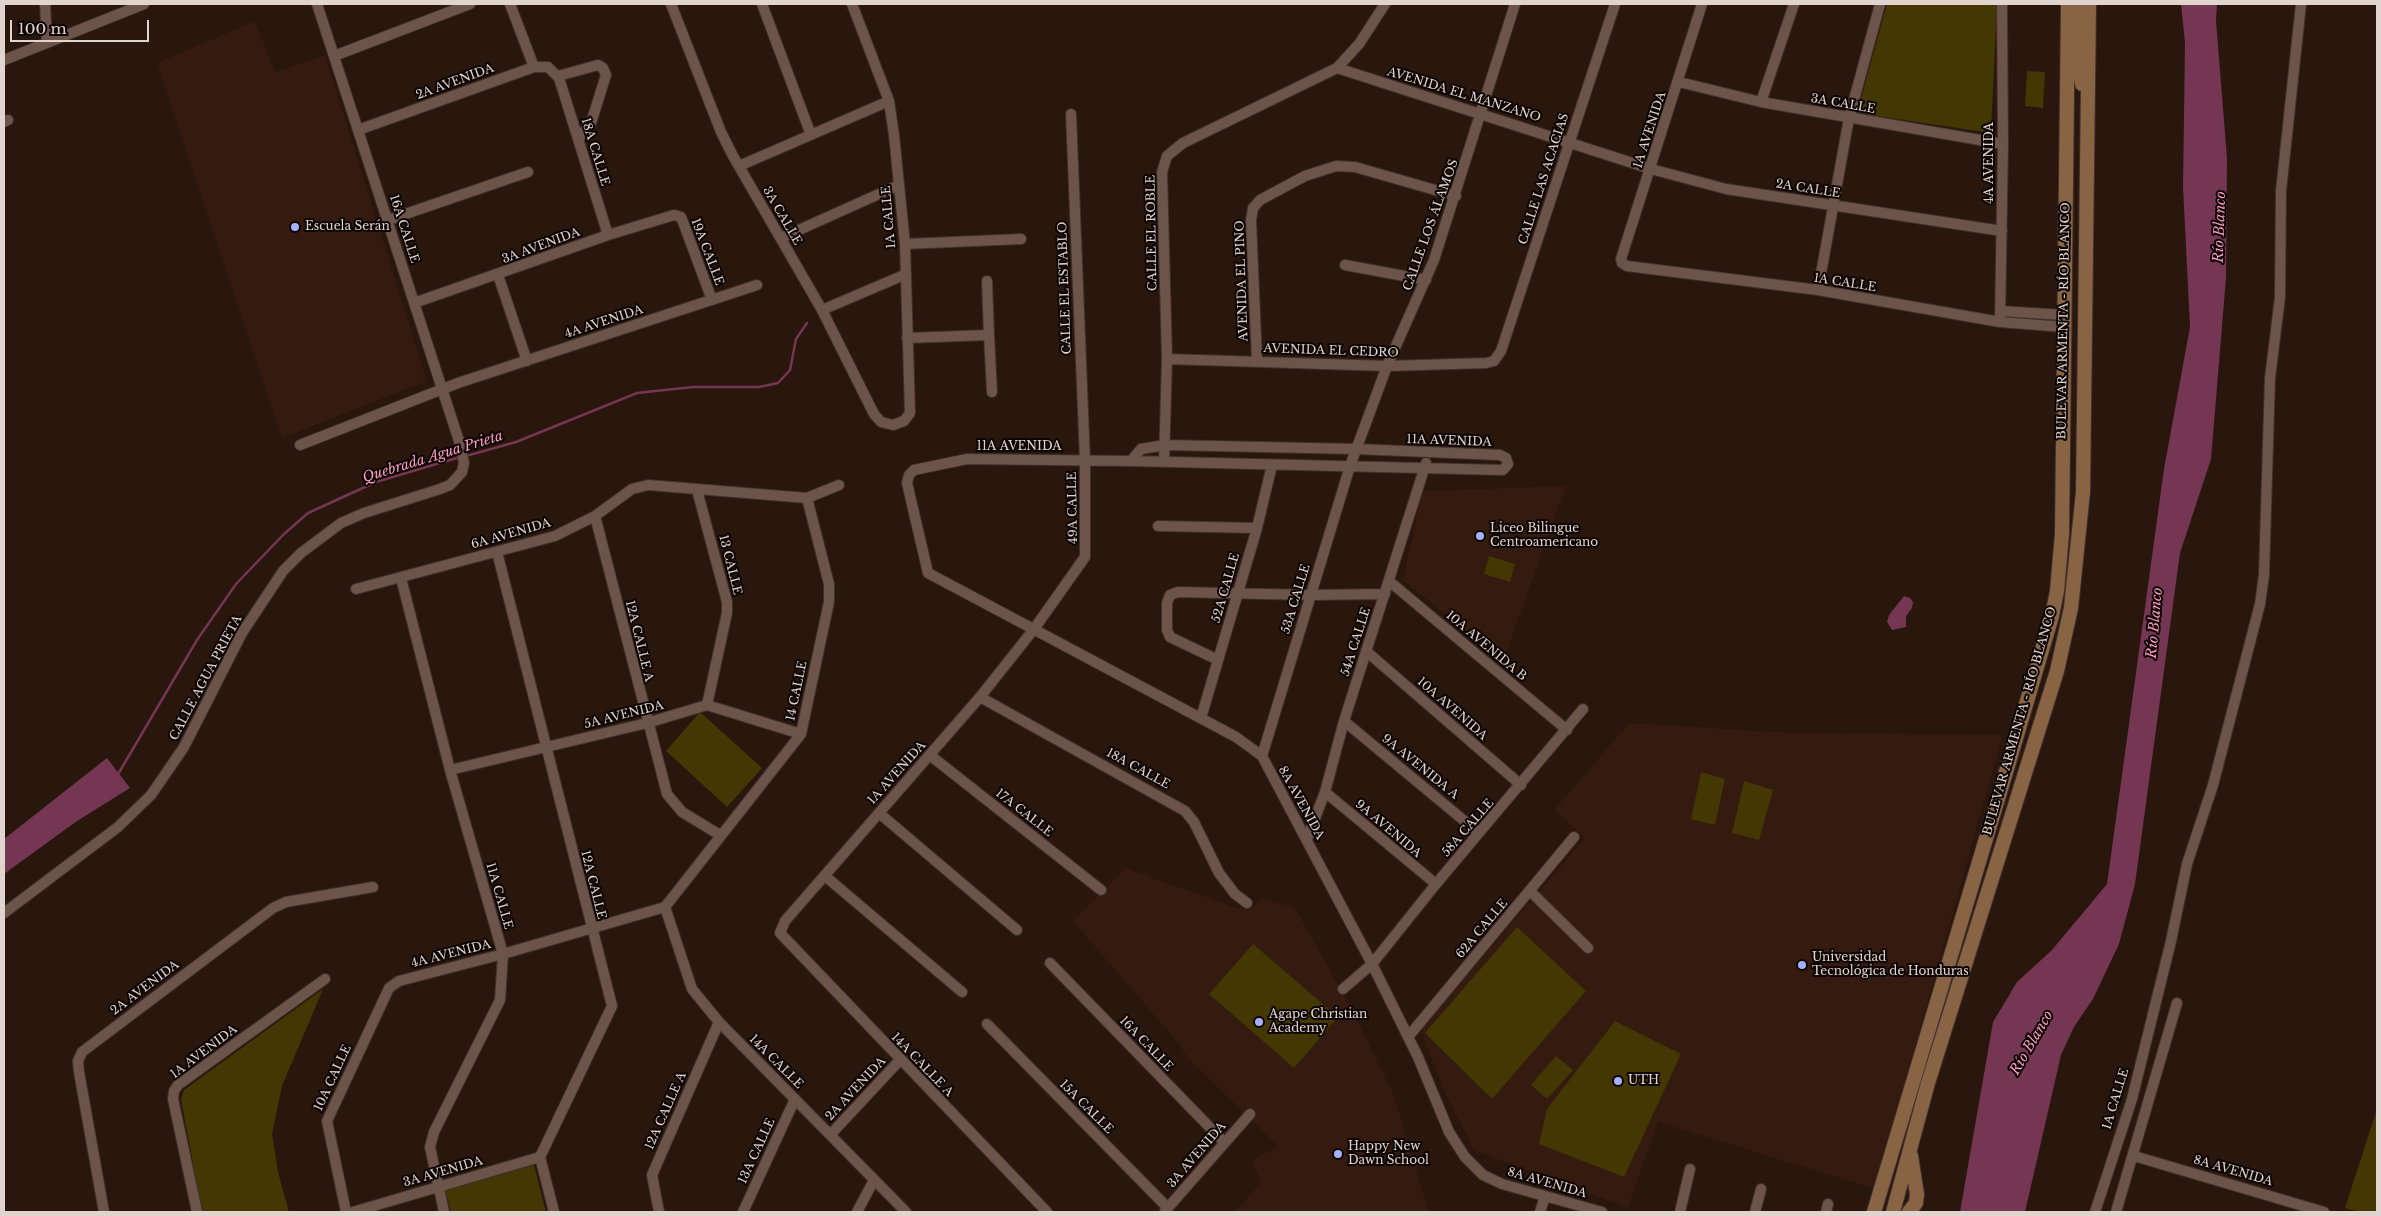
<!DOCTYPE html>
<html>
<head>
<meta charset="utf-8">
<style>
	body { margin:0 }
	#map { position:relative; width:2381px; height:1216px; overflow:hidden; background:#29160d; font-family:"Libre Baskerville",serif }
	canvas { display:block }
	.frame { position:absolute; inset:0; border:5px solid #e1d3cd; pointer-events:none }
	.scale { position:absolute; left:10px; top:20px; width:139px; height:22px; box-sizing:border-box; border:2px solid #e1d3cd; border-top:0; padding-left:6px; font-size:15px; line-height:18px; white-space:nowrap; color:#e1d3cd; -webkit-text-stroke:4px #0c0503; paint-order:stroke }
</style>
</head>
<body>
<div id="map">
<canvas width="2381" height="1216"></canvas>
<div class="frame"></div>
<div class="scale">100 m</div>
</div>
<script>
const g = document.querySelector('canvas').getContext('2d');
g.lineJoin = 'round';
function fill(path, color) { g.fillStyle = color; g.fill(path, 'evenodd'); }
const poly = rows => new Path2D(rows.map(r => 'M' + r).join(''));
function trace(path, color, width, dash) { g.strokeStyle = color; g.lineWidth = width; g.lineCap = dash ? 'butt' : 'round'; g.setLineDash(dash || []); g.stroke(path); }
function label(font, color, halo, rows, align = 'center') {
  g.font = font + ' "Libre Baskerville",serif'; g.lineWidth = 4; g.setLineDash([]); g.textBaseline = 'middle'; g.strokeStyle = halo; g.fillStyle = color; for (const [text, x, y, turn = 0] of rows) {
    g.save(); g.translate(x, y); g.rotate((+turn || 0) * Math.PI / 180); g.textAlign = isNaN(turn) ? turn : align; if (halo) g.strokeText(text, 0, 0); g.fillText(text, 0, 0); g.restore();
  }
}
fill(poly([
	[255,21,275,72,325,55,427,381,282,438,157,63],
	[1566,486,1503,662,1403,580,1422,491],
	[1629,723,1794,733,2003,735,1875,1189,1658,1122,1628,1208,1474,1150,1445,1093,1425,1043,1422,1033,1423,1026,1585,838,1554,810],
	[1125,868,1234,907,1252,908,1262,898,1295,908,1350,1006,1393,1093,1429,1212,1235,1212,1261,1182,1251,1161,1278,1146,1188,1058,1174,1038,1073,921]
]), '#341a0f');
fill(poly([
	[1887,4,1997,4,1991,133,1857,113],
	[2027,71,2045,72,2043,108,2025,106],
	[1489,556,1515,564,1510,582,1484,574],
	[700,712,762,768,727,807,666,751],
	[1701,772,1725,779,1715,825,1691,819],
	[1744,781,1773,790,1759,840,1732,833],
	[1517,927,1586,991,1492,1099,1425,1033],
	[1253,944,1338,1017,1294,1068,1209,994],
	[323,989,282,1086,272,1134,278,1172,289,1212,202,1212,181,1099,184,1090],
	[1615,1021,1681,1054,1624,1177,1539,1144,1547,1109],
	[1556,1056,1573,1070,1547,1099,1531,1085],
	[2377,1109,2377,1212,2360,1212,2345,1208],
	[534,1165,546,1212,451,1212,445,1190]
]), '#433703');
fill(poly([
	[2181,4,2217,4,2216,21,2227,158,2226,278,2211,459,2180,553,2135,884,2119,944,2093,999,2074,1027,2061,1055,2025,1212,1960,1212,1993,1022,2017,982,2052,950,2107,884,2164,469,2190,327,2183,187,2185,43],
	[1904,596,1910,598,1913,602,1912,608,1906,616,1906,627,1892,630,1887,622,1889,615],
	[107,758,130,788,77,821,4,874,4,839]
]), '#743653');
trace(poly([
	[466,456,516,442,637,393,693,387,759,387,778,383,790,370,796,339,807,323],
	[117,776,197,640,236,584,284,534,308,513,376,482,460,457]
]), '#743653', 2.5);
const minor = poly([
	[45,4,47,43],
	[510,4,534,67],
	[671,4,721,132,733,156,822,310,874,414,881,422,893,425,904,421,910,413,905,244,894,135,889,101,852,4],
	[762,4,811,135],
	[1702,4,1621,259,1622,263,1627,266,1818,290,2000,322,2064,327],
	[334,56,470,4],
	[4,60,144,4],
	[1337,68,1651,169,1726,189,2002,231],
	[558,76,598,65,603,68,606,75,591,123,578,139],
	[1679,82,1761,102,2003,144],
	[1761,102,1794,4],
	[4,122,8,120],
	[358,130,534,67,548,67,559,78,608,235],
	[739,166,889,101],
	[388,220,528,172],
	[781,238,899,185],
	[905,244,1021,239],
	[1345,265,1426,280],
	[498,275,527,361],
	[1818,290,1849,118,1880,4],
	[414,303,608,235,674,215,681,217,683,222,712,300],
	[822,310,904,275],
	[2000,311,2064,315],
	[2000,322,2003,144,2002,4],
	[989,335,992,392],
	[907,338,989,335,987,281],
	[1167,359,1387,366,1486,363,1494,361,1501,351,1615,4],
	[1257,361,1251,220,1253,208,1260,200,1305,176,1336,166,1355,167,1456,196],
	[300,445,458,383,757,285],
	[1131,461,1141,449,1165,445,1356,449,1500,455,1506,458,1508,464,1503,470,1131,461,967,459,914,470,909,475,907,483,928,573,1236,737,1262,756,1372,964,1418,1057,1449,1132,1465,1157,1483,1175,1502,1184,1602,1212],
	[1164,462,1167,359,1162,172,1167,156,1183,143,1337,68,1359,44,1385,4],
	[697,490,727,602,727,613,707,705],
	[595,516,667,794,682,812,720,835],
	[1158,526,1257,528],
	[497,552,612,1006,540,1157,554,1212],
	[401,578,450,770,503,954,500,1000,434,1132,430,1147,444,1212],
	[1389,581,1567,730],
	[356,589,555,536,595,516,632,489,648,485,807,498,839,485],
	[1366,651,1521,785],
	[1218,660,1170,637,1167,630,1167,603,1170,595,1178,592,1310,595,1385,594],
	[980,697,1185,811,1194,822,1219,873,1235,894,1247,903],
	[1201,718,1257,528,1272,465],
	[1344,721,1479,833],
	[931,756,1101,890],
	[1262,756,1350,466,1387,366,1434,260,1515,4],
	[450,770,647,723,707,705,801,734],
	[1325,792,1436,884],
	[879,813,1017,930],
	[1307,839,1325,792,1344,721,1426,463],
	[825,876,962,992],
	[1530,891,1588,948],
	[665,907,801,734,829,602,829,584,807,498],
	[665,907,692,989,719,1022,906,1212],
	[4,913,118,827,151,795,184,747,242,633,283,571,301,553,341,523,364,513,440,489,450,485,462,472,464,463,459,441,317,4],
	[1050,963,1224,1142],
	[1343,989,1372,964,1436,884,1583,709],
	[987,1024,1168,1208],
	[1408,1037,1574,837],
	[831,1134,900,1060],
	[2134,1156,2324,1212],
	[1165,1211,1250,1114],
	[104,1212,79,1072,78,1061,82,1052,273,908,286,902,373,887],
	[197,1212,173,1099,174,1091,178,1085,325,979],
	[346,1212,327,1121,389,988,399,981,503,954,665,907],
	[353,1212,540,1157],
	[659,1212,652,1175,719,1022],
	[743,1212,795,1099],
	[857,1212,874,1180],
	[1047,1212,780,933,785,921,980,697,1034,629,1085,557,1085,460,1071,114],
	[1540,1212,1545,1196],
	[1680,1212,1690,1169],
	[1755,1212,1761,1189],
	[1826,1212,1828,1204],
	[2095,1212,2132,1099,2171,941,2187,864,2213,785,2260,604,2264,575,2270,378,2280,297,2281,191,2301,4],
	[2116,1212,2177,1003]
]);
const secondary = poly([
	[2079,4,2078,60,2082,84],
	[1874,1212,2012,752,2052,616,2057,591,2062,534,2068,4],
	[1893,1212,1928,1083,2057,671,2071,608,2083,492,2089,4],
	[1909,1212,1916,1203,1917,1194,1911,1156]
]);
trace(minor, '#3f312d', 12);
trace(secondary, '#3f312d', 16);
trace(minor, '#6c544a', 10);
trace(secondary, '#896444', 14);
for (const [x, y, r, color] of [
	[295,227,5,"#a5b1fc"],
	[1480,536,5,"#a5b1fc"],
	[1802,965,5,"#a5b1fc"],
	[1259,1022,5,"#a5b1fc"],
	[1618,1081,5,"#a5b1fc"],
	[1338,1154,5,"#a5b1fc"]
]) { const dot = new Path2D(); dot.arc(x, y, r, 0, 2 * Math.PI); g.fillStyle = color; g.fill(dot); trace(dot, '#0c0503', 2); }
label('12px', '#e1d3cd', '#0c0503', [
	["2A AVENIDA",455,82,-20],
	["AVENIDA EL MANZANO",1464,95,17],
	["3A CALLE",1843,104,10],
	["1A AVENIDA",1650,130,-72],
	["18A CALLE",595,152,73],
	["4A AVENIDA",1990,163,-90],
	["CALLE LAS ACACIAS",1544,179,-72],
	["2A CALLE",1808,189,9],
	["3A CALLE",782,216,60],
	["1A CALLE",889,217,-95],
	["CALLE LOS ÁLAMOS",1431,225,-70],
	["16A CALLE",404,229,72],
	["CALLE EL ROBLE",1152,233,-91],
	["3A AVENIDA",541,246,-20],
	["19A CALLE",707,252,69],
	["AVENIDA EL PINO",1242,281,-92],
	["1A CALLE",1845,283,9],
	["CALLE EL ESTABLO",1065,288,-92],
	["BULEVAR ARMENTA - RÍO BLANCO",2064,321,-89],
	["4A AVENIDA",604,322,-18],
	["AVENIDA EL CEDRO",1331,351,2],
	["11A AVENIDA",1449,441,2],
	["11A AVENIDA",1019,447],
	["49A CALLE",1073,508,-91],
	["6A AVENIDA",511,534,-16],
	["13 CALLE",730,565,76],
	["52A CALLE",1226,588,-74],
	["53A CALLE",1296,599,-73],
	["12A CALLE A",639,641,76],
	["54A CALLE",1356,642,-72],
	["10A AVENIDA B",1486,646,40],
	["CALLE AGUA PRIETA",206,678,-62],
	["14 CALLE",797,691,-78],
	["10A AVENIDA",1452,709,41],
	["5A AVENIDA",624,715,-14],
	["BULEVAR ARMENTA - RÍO BLANCO",2020,721,-74],
	["9A AVENIDA A",1420,767,39],
	["18A CALLE",1138,769,29],
	["1A AVENIDA",897,773,-48],
	["8A AVENIDA",1301,803,61],
	["17A CALLE",1024,813,38],
	["58A CALLE",1468,828,-49],
	["9A AVENIDA",1388,829,40],
	["12A CALLE",593,885,76],
	["11A CALLE",499,896,74],
	["62A CALLE",1482,929,-50],
	["4A AVENIDA",451,954,-14],
	["2A AVENIDA",145,988,-37],
	["16A CALLE",1146,1044,46],
	["1A AVENIDA",204,1052,-37],
	["14A CALLE",776,1062,45],
	["14A CALLE A",922,1065,46],
	["10A CALLE",333,1078,-65],
	["2A AVENIDA",856,1089,-47],
	["1A CALLE",2116,1099,-73],
	["15A CALLE",1086,1107,45],
	["12A CALLE A",666,1111,-66],
	["13A CALLE",757,1151,-65],
	["3A AVENIDA",1197,1155,-49],
	["8A AVENIDA",2233,1171,16],
	["3A AVENIDA",443,1172,-16],
	["8A AVENIDA",1547,1183,16]
]);
label('12px', '#e1d3cd', '#0c0503', [
	["Escuela Serán",305,227],
	["Liceo Bilingue",1490,529],
	["Centroamericano",1490,543],
	["Universidad",1812,958],
	["Tecnológica de Honduras",1812,972],
	["Agape Christian",1269,1015],
	["Academy",1269,1029],
	["UTH",1628,1081],
	["Happy New",1348,1147],
	["Dawn School",1348,1161]
], 'left');
label('italic 14px', '#fc9cc6', '#0c0503', [
	["Río Blanco",2220,227,-88],
	["Quebrada Agua Prieta",433,457,-17],
	["Río Blanco",2155,623,-85],
	["Río Blanco",2032,1043,-60]
]);
</script>
</body>
</html>
